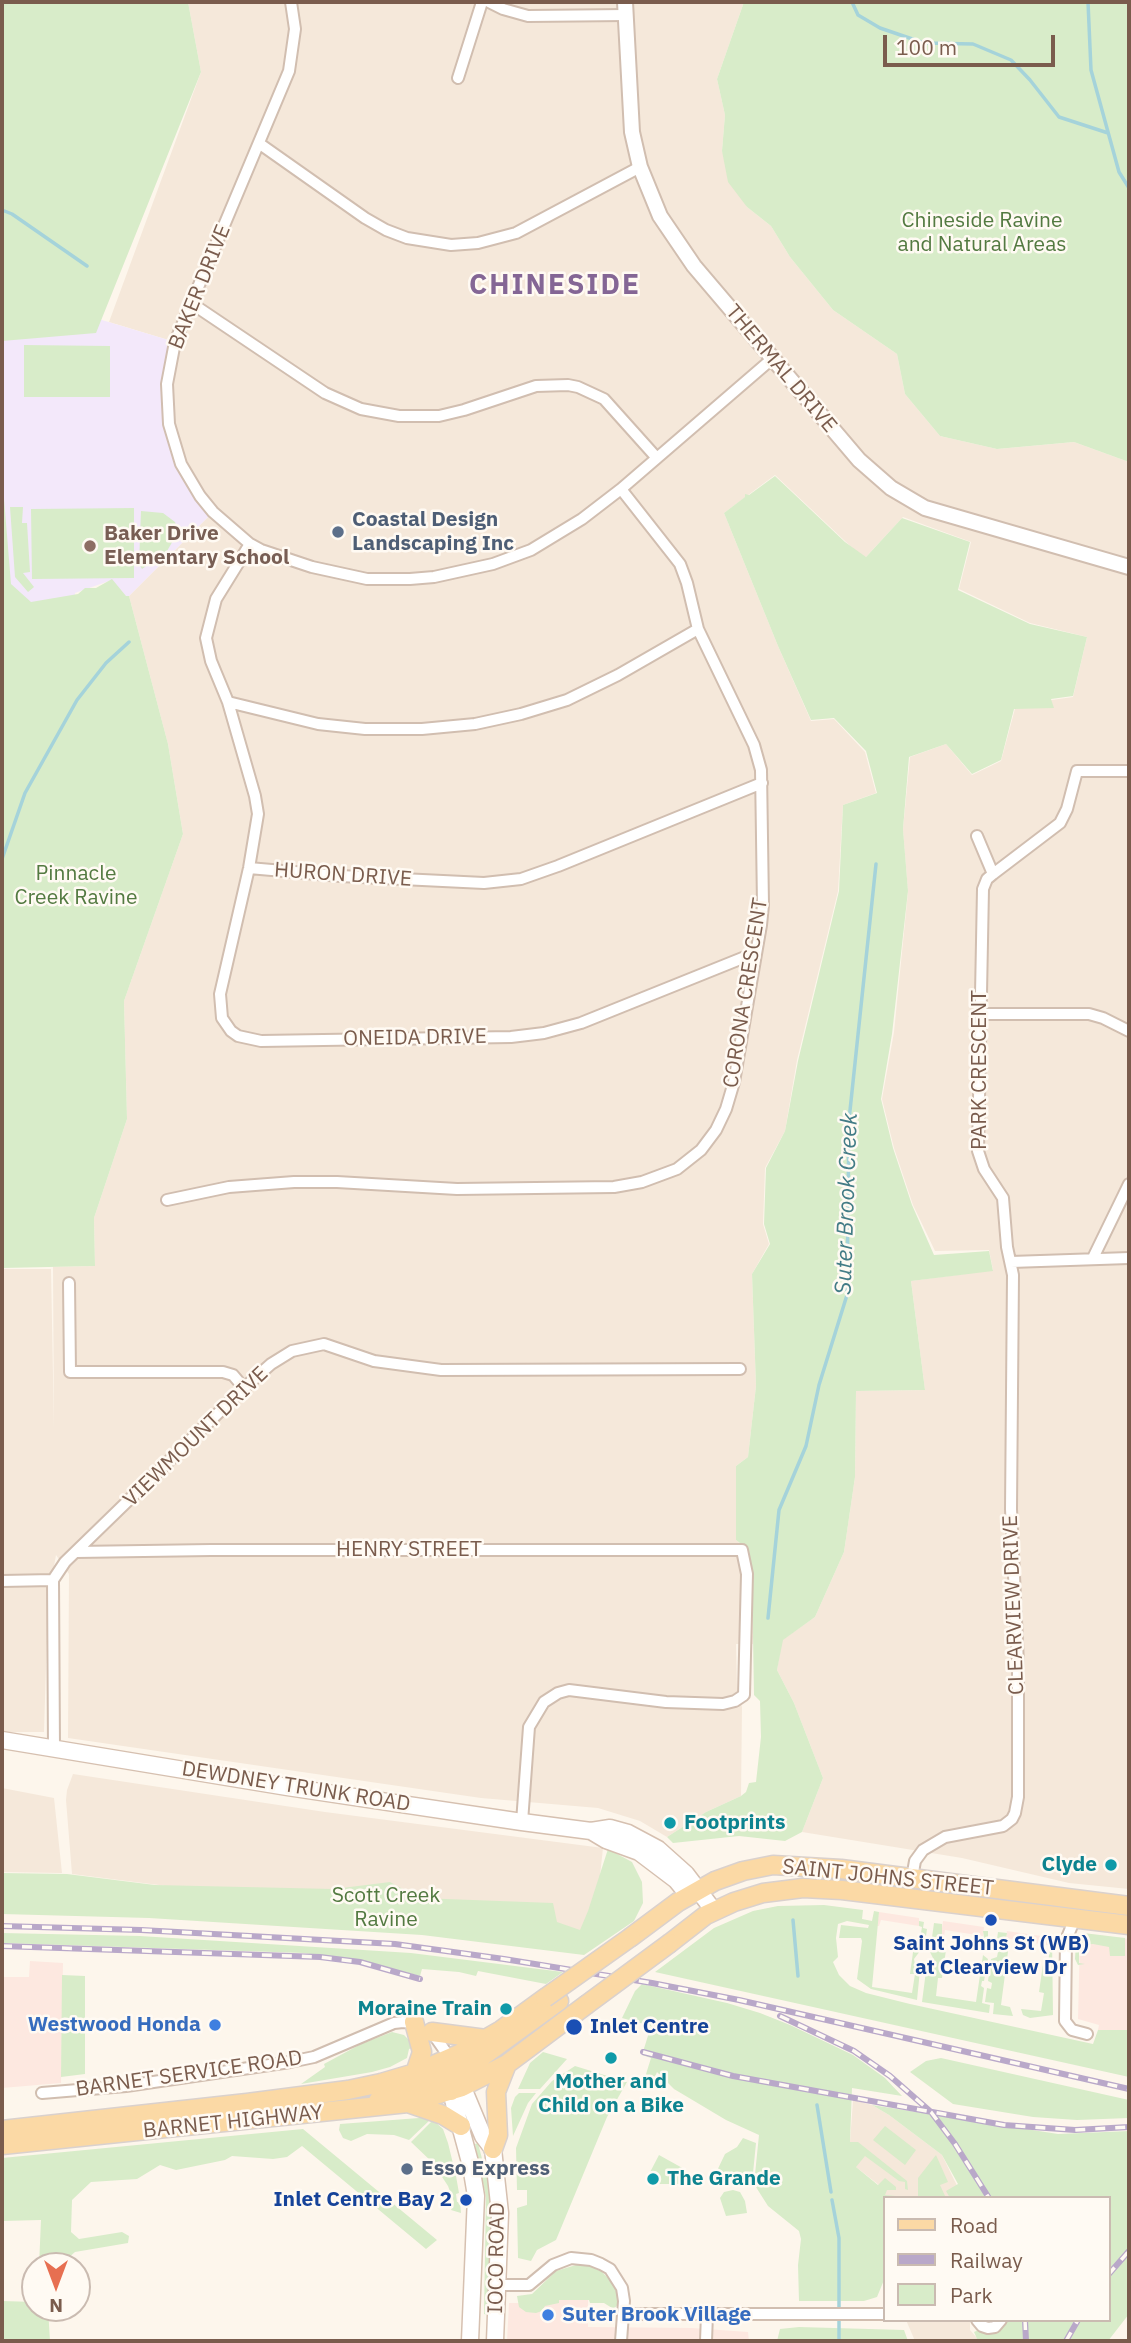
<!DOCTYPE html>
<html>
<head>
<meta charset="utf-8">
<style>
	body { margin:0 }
	#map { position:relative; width:1131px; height:2343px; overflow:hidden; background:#fdf6ec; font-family:"IBM Plex Sans",sans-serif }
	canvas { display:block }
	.frame { position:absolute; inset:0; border:4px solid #7a5c4d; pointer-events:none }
	.legend { position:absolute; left:883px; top:2196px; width:228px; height:126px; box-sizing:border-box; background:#fffaf3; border:2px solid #cabbb1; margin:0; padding:9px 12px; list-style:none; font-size:21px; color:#7a5c4d }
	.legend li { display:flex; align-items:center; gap:14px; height:35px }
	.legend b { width:35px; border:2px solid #cabbb1 }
	.north { position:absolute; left:21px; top:2252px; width:70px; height:70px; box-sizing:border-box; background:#fffaf3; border:2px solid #cabbb1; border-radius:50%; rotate:180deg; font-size:19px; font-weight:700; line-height:28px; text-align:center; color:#7a5c4d }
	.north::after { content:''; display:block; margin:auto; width:24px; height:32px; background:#e76f51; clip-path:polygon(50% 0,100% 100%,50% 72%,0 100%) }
	.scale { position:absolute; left:883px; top:35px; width:172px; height:32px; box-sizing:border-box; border:4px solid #7a5c4d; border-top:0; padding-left:9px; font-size:21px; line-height:24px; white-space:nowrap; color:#7a5c4d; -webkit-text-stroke:5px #fffaf3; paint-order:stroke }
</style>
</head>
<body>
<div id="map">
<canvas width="1131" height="2343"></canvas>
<div class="frame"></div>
<ul class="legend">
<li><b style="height:9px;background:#fbd9a5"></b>Road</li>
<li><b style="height:9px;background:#b9a8c9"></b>Railway</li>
<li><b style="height:19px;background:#d8ecc9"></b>Park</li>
</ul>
<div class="north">N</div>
<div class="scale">100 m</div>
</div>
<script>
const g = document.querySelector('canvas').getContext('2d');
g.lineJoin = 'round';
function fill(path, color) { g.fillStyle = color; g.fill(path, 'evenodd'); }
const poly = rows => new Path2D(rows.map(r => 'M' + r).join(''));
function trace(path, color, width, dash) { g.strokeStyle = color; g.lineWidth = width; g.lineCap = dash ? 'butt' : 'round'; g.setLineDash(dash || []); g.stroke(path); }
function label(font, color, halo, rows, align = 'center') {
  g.font = font + ' "IBM Plex Sans",sans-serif'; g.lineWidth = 5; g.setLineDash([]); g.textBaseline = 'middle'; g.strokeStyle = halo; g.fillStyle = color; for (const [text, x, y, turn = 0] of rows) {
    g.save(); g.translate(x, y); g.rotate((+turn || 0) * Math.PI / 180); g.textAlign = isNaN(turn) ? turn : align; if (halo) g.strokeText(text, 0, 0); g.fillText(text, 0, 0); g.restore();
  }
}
fill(poly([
	[188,2,744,2,717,79,725,115,722,151,747,207,771,226,790,257,833,310,897,354,905,394,940,436,997,449,1074,442,1129,462,1129,1889,1069,1883,962,1858,802,1832,823,1778,794,1703,777,1670,782,1640,815,1617,844,1552,855,1477,856,1391,925,1390,911,1281,993,1270,989,1250,935,1251,913,1205,894,1148,882,1099,894,1032,908,892,903,829,910,757,946,744,972,775,1001,761,1016,705,1073,697,1087,637,1030,623,959,589,971,542,903,517,864,559,775,475,724,513,778,646,811,721,834,719,865,752,876,793,843,805,838,891,797,1060,785,1131,765,1168,763,1224,769,1244,752,1274,756,1386,748,1457,736,1466,736,1540,748,1550,752,1577,753,1644,736,1644,737,1689,742,1707,741,1796,706,1812,667,1837,640,1821,598,1808,481,1798,68,1738,69,1574,56,1555,48,1600,44,1732,2,1732,2,1269,51,1269,54,1429,53,1267,95,1266,94,1218,127,1119,124,1001,183,834,168,744,129,596,213,512,181,457,171,418,170,389,175,342,109,322,201,72],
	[73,1774,325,1812,603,1848,593,1940,72,1874,66,1800,67,1790],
	[2,1788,54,1798,62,1873,2,1872],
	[853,2100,872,2105,889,2115,942,2155,963,2198,896,2198,896,2196,884,2196,879,2185,856,2167,850,2142],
	[906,2320,970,2320,970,2330,977,2338,977,2341,915,2341]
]), '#f5e8da');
fill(poly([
	[879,1912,919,1918,919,1926,881,1920,879,1926,877,1926],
	[943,1921,984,1927,983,1936,945,1930,944,1936,941,1935],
	[1007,1931,1048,1937,1047,1945,1010,1939,1009,1944,1005,1943],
	[1083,1933,1129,1939,1129,2030,1098,2030,1099,2025,1078,2019,1080,1937],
	[30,1961,63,1963,61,2083,2,2088,2,1977,29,1977],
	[559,2300,588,2300,588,2327,692,2328,748,2332,749,2341,507,2341,509,2303,558,2303]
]), '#fde8e0');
fill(poly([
	[82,314,175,342,171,355,173,439,213,512,127,598,109,581,75,593,76,811,2,810,2,320]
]), '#f3e8fa');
fill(poly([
	[2,2,188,2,201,72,96,333,2,341],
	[744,2,1129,2,1129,462,1074,442,997,449,940,436,905,394,897,354,833,310,790,257,771,226,747,207,728,182,722,151,725,115,717,79],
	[24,345,110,346,110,397,24,397],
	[2,474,11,584,31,602,78,594,85,588,96,588,112,579,126,596,129,596,168,744,183,834,124,1001,127,1119,94,1218,95,1266,2,1268],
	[775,476,845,542,866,557,902,518,970,542,958,590,1030,624,1087,637,1073,696,1051,699,1054,708,1014,709,1001,760,972,774,946,744,909,757,903,829,908,891,892,1034,881,1099,893,1148,912,1205,934,1255,989,1251,993,1271,911,1281,925,1390,856,1391,855,1477,844,1552,815,1617,783,1640,777,1670,794,1703,823,1778,802,1832,785,1841,739,1836,673,1843,667,1837,706,1812,741,1796,746,1792,749,1783,756,1782,761,1737,760,1701,754,1695,752,1577,749,1550,736,1540,736,1466,748,1457,756,1386,752,1274,770,1244,764,1224,766,1168,785,1131,798,1061,839,891,843,805,877,793,866,751,834,718,811,720,778,646,724,513,745,497,745,494,749,495],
	[10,507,23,507,22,523,27,523,30,572,23,573,34,587,28,592,15,577],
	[134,508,134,578,32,579,31,509],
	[141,511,163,513,175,522,178,532,167,551,142,569,139,564],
	[608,1849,632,1862,642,1882,643,1903,634,1921,584,1955,422,1935,149,1918,2,1914,2,1873,67,1874,155,1885,334,1889,390,1882,419,1898,553,1903,557,1922,580,1930,588,1911],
	[824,1905,863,1910,862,1919,872,1921,874,1911,879,1912,872,1987,912,1993,915,1974,910,1974,914,1945,919,1945,922,1927,919,1926,919,1921,924,1922,923,1928,927,1929,926,1936,922,1935,920,1951,914,1959,915,1965,920,1970,917,2000,871,1989,857,1979,862,1941,861,1938,839,1938,841,1925,868,1928,869,1925,847,1921,838,1924,836,1938,838,1957,833,1962,839,1975,850,1986,866,1993,910,2004,1093,2044,1098,2030,1129,2030,1129,2077,655,1972,714,1928,753,1911,778,1906],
	[934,1923,942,1924,942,1949,946,1950,942,1978,938,1978,936,1996,976,2002,983,1955,988,1959,984,1981,982,1981,981,1986,984,1988,982,2003,990,2005,989,2013,922,2002,926,1971,932,1968,935,1962,930,1952],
	[983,1931,988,1931,988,1937,997,1939,998,1932,1007,1933,1005,1943,1009,1944,1001,2005,1010,2007,1013,2016,993,2014,994,2003,985,2002,987,1988,991,1989,992,1983,988,1981,991,1959,997,1957,998,1952,995,1945,985,1944],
	[2,1933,140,1936,411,1953,563,1972,546,1984,478,1971,476,1976,459,1972,422,1969,420,1976,374,1964,304,1953,2,1943],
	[1083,1933,1125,1938,1125,1956,1110,1956,1109,1947,1093,1944,1079,1945,1079,1963,1085,1964,1078,1965,1075,1959,1076,1942,1077,1936],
	[1048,1937,1052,1937,1053,2015,1030,2018,1023,2015,1021,2009,1041,2011,1044,1993,1039,1992,1043,1964,1048,1964,1050,1946,1047,1945],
	[62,1975,85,1976,85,2074,61,2077],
	[642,1984,727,2003,760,2013,790,2025,853,2055,885,2078,902,2096,852,2088,850,2142,858,2142,907,2181,908,2190,905,2189,905,2182,899,2181,865,2156,856,2167,878,2185,885,2178,896,2187,896,2190,887,2190,885,2195,896,2196,896,2198,884,2198,884,2280,877,2297,864,2301,799,2301,798,2265,801,2239,799,2231,768,2206,754,2184,759,2135,726,2120,674,2089,657,2072,649,2090,642,2087,651,2058,642,2055,651,2026,622,2018,635,1991],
	[392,2032,404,2035,410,2041,412,2048,409,2049,407,2058,390,2067,372,2072,301,2084,325,2067,324,2064,361,2044],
	[543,2052,567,2059,540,2089,518,2089,530,2063],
	[941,2058,1129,2100,1129,2118,1077,2120,1033,2117,953,2104,910,2072,926,2061],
	[575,2066,627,2082,607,2117,556,2240,537,2250,531,2261,518,2258,517,2208,527,2205,527,2190,517,2190,516,2148,532,2104,552,2081],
	[536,2093,528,2103,513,2136,511,2108,515,2097,519,2093],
	[872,2105,1058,2134,1129,2131,1129,2314,1108,2341,978,2341,974,2332,999,2320,1108,2320,1108,2198,950,2198,946,2191,958,2184,942,2155,889,2115],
	[419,2118,431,2119,409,2140,394,2135,367,2134,351,2141,343,2138,339,2130,340,2124],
	[433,2120,443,2129,448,2143,456,2176,459,2193,456,2194,457,2202,460,2202,461,2213,451,2210,454,2202,448,2186,433,2163,411,2142],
	[885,2126,916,2150,905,2165,873,2140],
	[303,2129,437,2240,426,2249,302,2146,287,2157,273,2159,232,2156,225,2160,176,2170,160,2165,137,2179,91,2182,72,2200,71,2232,79,2239,122,2232,129,2236,128,2243,75,2252,59,2266,39,2266,41,2220,2,2221,2,2158],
	[743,2138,756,2143,752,2183,714,2177,725,2154,737,2147],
	[478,2143,488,2182,492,2215,488,2315,484,2314,486,2197,475,2144],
	[659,2155,686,2170,681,2184,648,2184,647,2178],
	[936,2155,948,2182,940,2185,946,2198,918,2198,918,2178],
	[733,2190,740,2192,745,2201,747,2213,726,2216,720,2198,724,2192],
	[576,2265,587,2265,601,2271,610,2280,617,2293,618,2304,615,2308,612,2308,604,2303,590,2303,589,2300,559,2300,559,2303,545,2306,542,2311,536,2313,526,2312,519,2307,517,2296,532,2294,556,2271],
	[2,2301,35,2302,35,2308,48,2308,50,2341,2,2341],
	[799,2327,904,2330,908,2341,777,2341,780,2329]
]), '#d8ecc9');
trace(poly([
	[852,2,858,15,880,28,924,43,973,44,1011,60,1030,80,1059,117,1108,133],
	[1088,2,1091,70,1119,172,1129,188],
	[2,210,12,214,87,266],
	[2,859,25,793,77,700,106,663,129,642],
	[768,1618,779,1510,806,1446,819,1385,847,1295,849,1120,876,864],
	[793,1920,798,1976],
	[817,2105,831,2192],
	[832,2200,839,2238,839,2341]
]), '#a5d3da', 3.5);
const minor = poly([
	[291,2,295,29,289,71,175,342,167,384,169,424,181,464,200,496,213,512,250,544,261,550,312,567,367,579,410,579,434,577,493,564,531,550,582,519,621,489,773,358],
	[489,2,503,9,528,16,626,15],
	[458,78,482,2],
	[260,144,365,218,386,230,407,238,451,245,478,243,516,233,640,167],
	[191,303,325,393,361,409,399,416,439,416,464,410,536,386,568,385,578,387,604,399,656,457],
	[250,544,216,599,206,638,211,661,228,702,255,796,258,814,249,868,220,994,222,1018,231,1031,238,1036,261,1041,511,1037,544,1033,581,1023,755,953],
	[228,702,318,724,365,729,422,729,475,724,521,714,567,700,618,675,698,629],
	[977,836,993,874],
	[249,868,340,876,484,883,521,879,558,866,762,783],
	[980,1014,1089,1014,1103,1018,1129,1031],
	[167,1200,229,1187,294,1182,337,1182,457,1189,614,1187,642,1182,677,1169,701,1150,716,1130,726,1109,734,1082,761,925,763,905,761,770,754,745,698,629,687,583,680,564,621,489],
	[1093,1258,1129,1184],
	[1011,1262,1129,1258],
	[69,1283,70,1372,223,1372,233,1375,244,1388],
	[76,1552,211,1550,742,1550,747,1574,744,1695,735,1701,723,1704,666,1702,569,1690,558,1693,544,1702,529,1727,522,1822],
	[2,1581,53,1580],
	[54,1749,53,1580,65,1562,244,1388,271,1364,292,1351,324,1344,374,1361,441,1370,740,1369],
	[912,1878,915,1861,923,1850,945,1837,1003,1826,1012,1819,1015,1813,1018,1797,1018,1664,1011,1509,1013,1275,1007,1247,1003,1198,984,1169,978,1151,983,889,987,879,993,874,1060,823,1067,809,1077,771,1129,771],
	[1076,1916,1066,1940,1065,2021,1072,2030,1087,2034],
	[431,2031,450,2058],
	[42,2093,126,2086,290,2062,314,2057,394,2023,403,2022,417,2023],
	[499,2285,529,2285,553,2265,571,2258,591,2260,601,2264,610,2269,622,2288,624,2301,621,2341],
	[623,2314,884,2314],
	[977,2320,982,2326,988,2328,995,2327,1001,2320],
	[706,2341,707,2314]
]);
const tertiary = poly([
	[625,2,632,132,640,167,660,216,694,266,859,460,891,488,925,508,1129,567]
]);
const secondary = poly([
	[2,1740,287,1787,522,1822,591,1831,610,1828,628,1833,658,1849,686,1874,714,1911],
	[591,1831,606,1840,639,1852,676,1880,685,1891],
	[458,2076,483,2136,493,2149,500,2213,495,2341],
	[448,2081,471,2166,476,2196,470,2341]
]);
const primary = poly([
	[631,1937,678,1902,715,1881,743,1871,773,1865,841,1869,1129,1906],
	[670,1943,706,1915,734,1902,763,1893,803,1888,842,1890,1129,1925],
	[414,2022,422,2052,415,2073],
	[432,2032,486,2039],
	[451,2091,454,2081,461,2072,559,2001],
	[378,2101,446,2075,450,2066,450,2058],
	[408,2103,443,2115,461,2126],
	[2,2130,247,2103,348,2090,381,2083,415,2073,459,2054,501,2030,545,1998],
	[2,2145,408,2103,462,2087,507,2064,586,2005],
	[493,2149,498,2135,496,2092,507,2064]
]);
trace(minor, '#d1beb0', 14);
trace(tertiary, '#d1beb0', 18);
trace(secondary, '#d6c0b0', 19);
trace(primary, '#dad1cd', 21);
trace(minor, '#fff', 10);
trace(tertiary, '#fff', 14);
trace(secondary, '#fff', 16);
trace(primary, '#fbd9a5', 18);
const rail = poly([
	[2,1926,141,1930,395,1944,504,1959,652,1983,739,2000,1129,2089],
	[2,1946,320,1957,360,1962,420,1979],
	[780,2016,854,2051,890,2076,931,2112,955,2144,989,2198],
	[643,2052,733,2076,1004,2125,1075,2130,1129,2127],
	[1108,2275,1129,2251],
	[1025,2320,1026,2341],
	[1066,2341,1078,2320]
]);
trace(rail, '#b9a8c9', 6);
trace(rail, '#fffaf3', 3.5, [10]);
const primaryBridge = poly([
	[545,1998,631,1937],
	[586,2005,670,1943]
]);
trace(primaryBridge, '#dad1cd', 21, []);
trace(primaryBridge, '#fbd9a5', 18);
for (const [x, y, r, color] of [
	[338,532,7,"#5c6f8a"],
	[90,546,7,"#8d6e63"],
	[670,1823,7,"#0f9aa8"],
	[1111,1865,7,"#0f9aa8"],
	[991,1920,7,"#1a4fb4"],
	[506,2009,7,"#0f9aa8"],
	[215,2025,7,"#3f7fe0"],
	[574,2027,9,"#1a4fb4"],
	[611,2058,7,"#0f9aa8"],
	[407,2169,7,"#5c6f8a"],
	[653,2179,7,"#0f9aa8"],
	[466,2200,7,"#1a4fb4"],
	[548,2315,7,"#3f7fe0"]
]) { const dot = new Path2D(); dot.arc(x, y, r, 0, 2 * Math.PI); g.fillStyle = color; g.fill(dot); trace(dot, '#fffaf3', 2.5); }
label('21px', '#537a41', '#fffaf3', [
	["Chineside Ravine",982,221],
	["and Natural Areas",982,245],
	["Pinnacle",76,874],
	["Creek Ravine",76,898],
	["Scott Creek",386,1896],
	["Ravine",386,1920]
]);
label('21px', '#7a5c4d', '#fffaf3', [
	["BAKER DRIVE",200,287,-68],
	["THERMAL DRIVE",781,369,50],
	["HURON DRIVE",343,875,4],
	["CORONA CRESCENT",746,993,-81],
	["ONEIDA DRIVE",415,1038,-1],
	["PARK CRESCENT",980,1070,-90],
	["VIEWMOUNT DRIVE",196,1437,-44],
	["HENRY STREET",409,1550],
	["CLEARVIEW DRIVE",1014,1605,-92],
	["DEWDNEY TRUNK ROAD",296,1787,9],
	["SAINT JOHNS STREET",888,1878,6],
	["BARNET SERVICE ROAD",189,2074,-8],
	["BARNET HIGHWAY",233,2122,-6],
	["IOCO ROAD",497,2258,-89]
]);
label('bold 21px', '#4e5e75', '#fffaf3', [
	["Coastal Design",352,520],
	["Landscaping Inc",352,544],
	["Esso Express",421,2169]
], 'left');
label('bold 21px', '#785e54', '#fffaf3', [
	["Baker Drive",104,534],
	["Elementary School",104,558]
], 'left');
label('bold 21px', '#0d838f', '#fffaf3', [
	["Footprints",684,1823],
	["Clyde",1097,1865,"right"],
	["Moraine Train",492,2009,"right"],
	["Mother and",611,2082,"center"],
	["Child on a Bike",611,2106,"center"],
	["The Grande",667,2179]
], 'left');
label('bold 21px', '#164399', '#fffaf3', [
	["Saint Johns St (WB)",991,1944],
	["at Clearview Dr",991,1968],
	["Inlet Centre",590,2027,"left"],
	["Inlet Centre Bay 2",452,2200,"right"]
]);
label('bold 21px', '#366cbe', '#fffaf3', [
	["Westwood Honda",201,2025],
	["Suter Brook Village",562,2315,"left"]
], 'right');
label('italic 23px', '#437c86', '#fffaf3', [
	["Suter Brook Creek",847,1204,-88]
]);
g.letterSpacing = '2px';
label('bold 28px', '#846695', '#fffaf3', [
	["CHINESIDE",555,286]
]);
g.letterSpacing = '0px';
</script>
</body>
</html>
